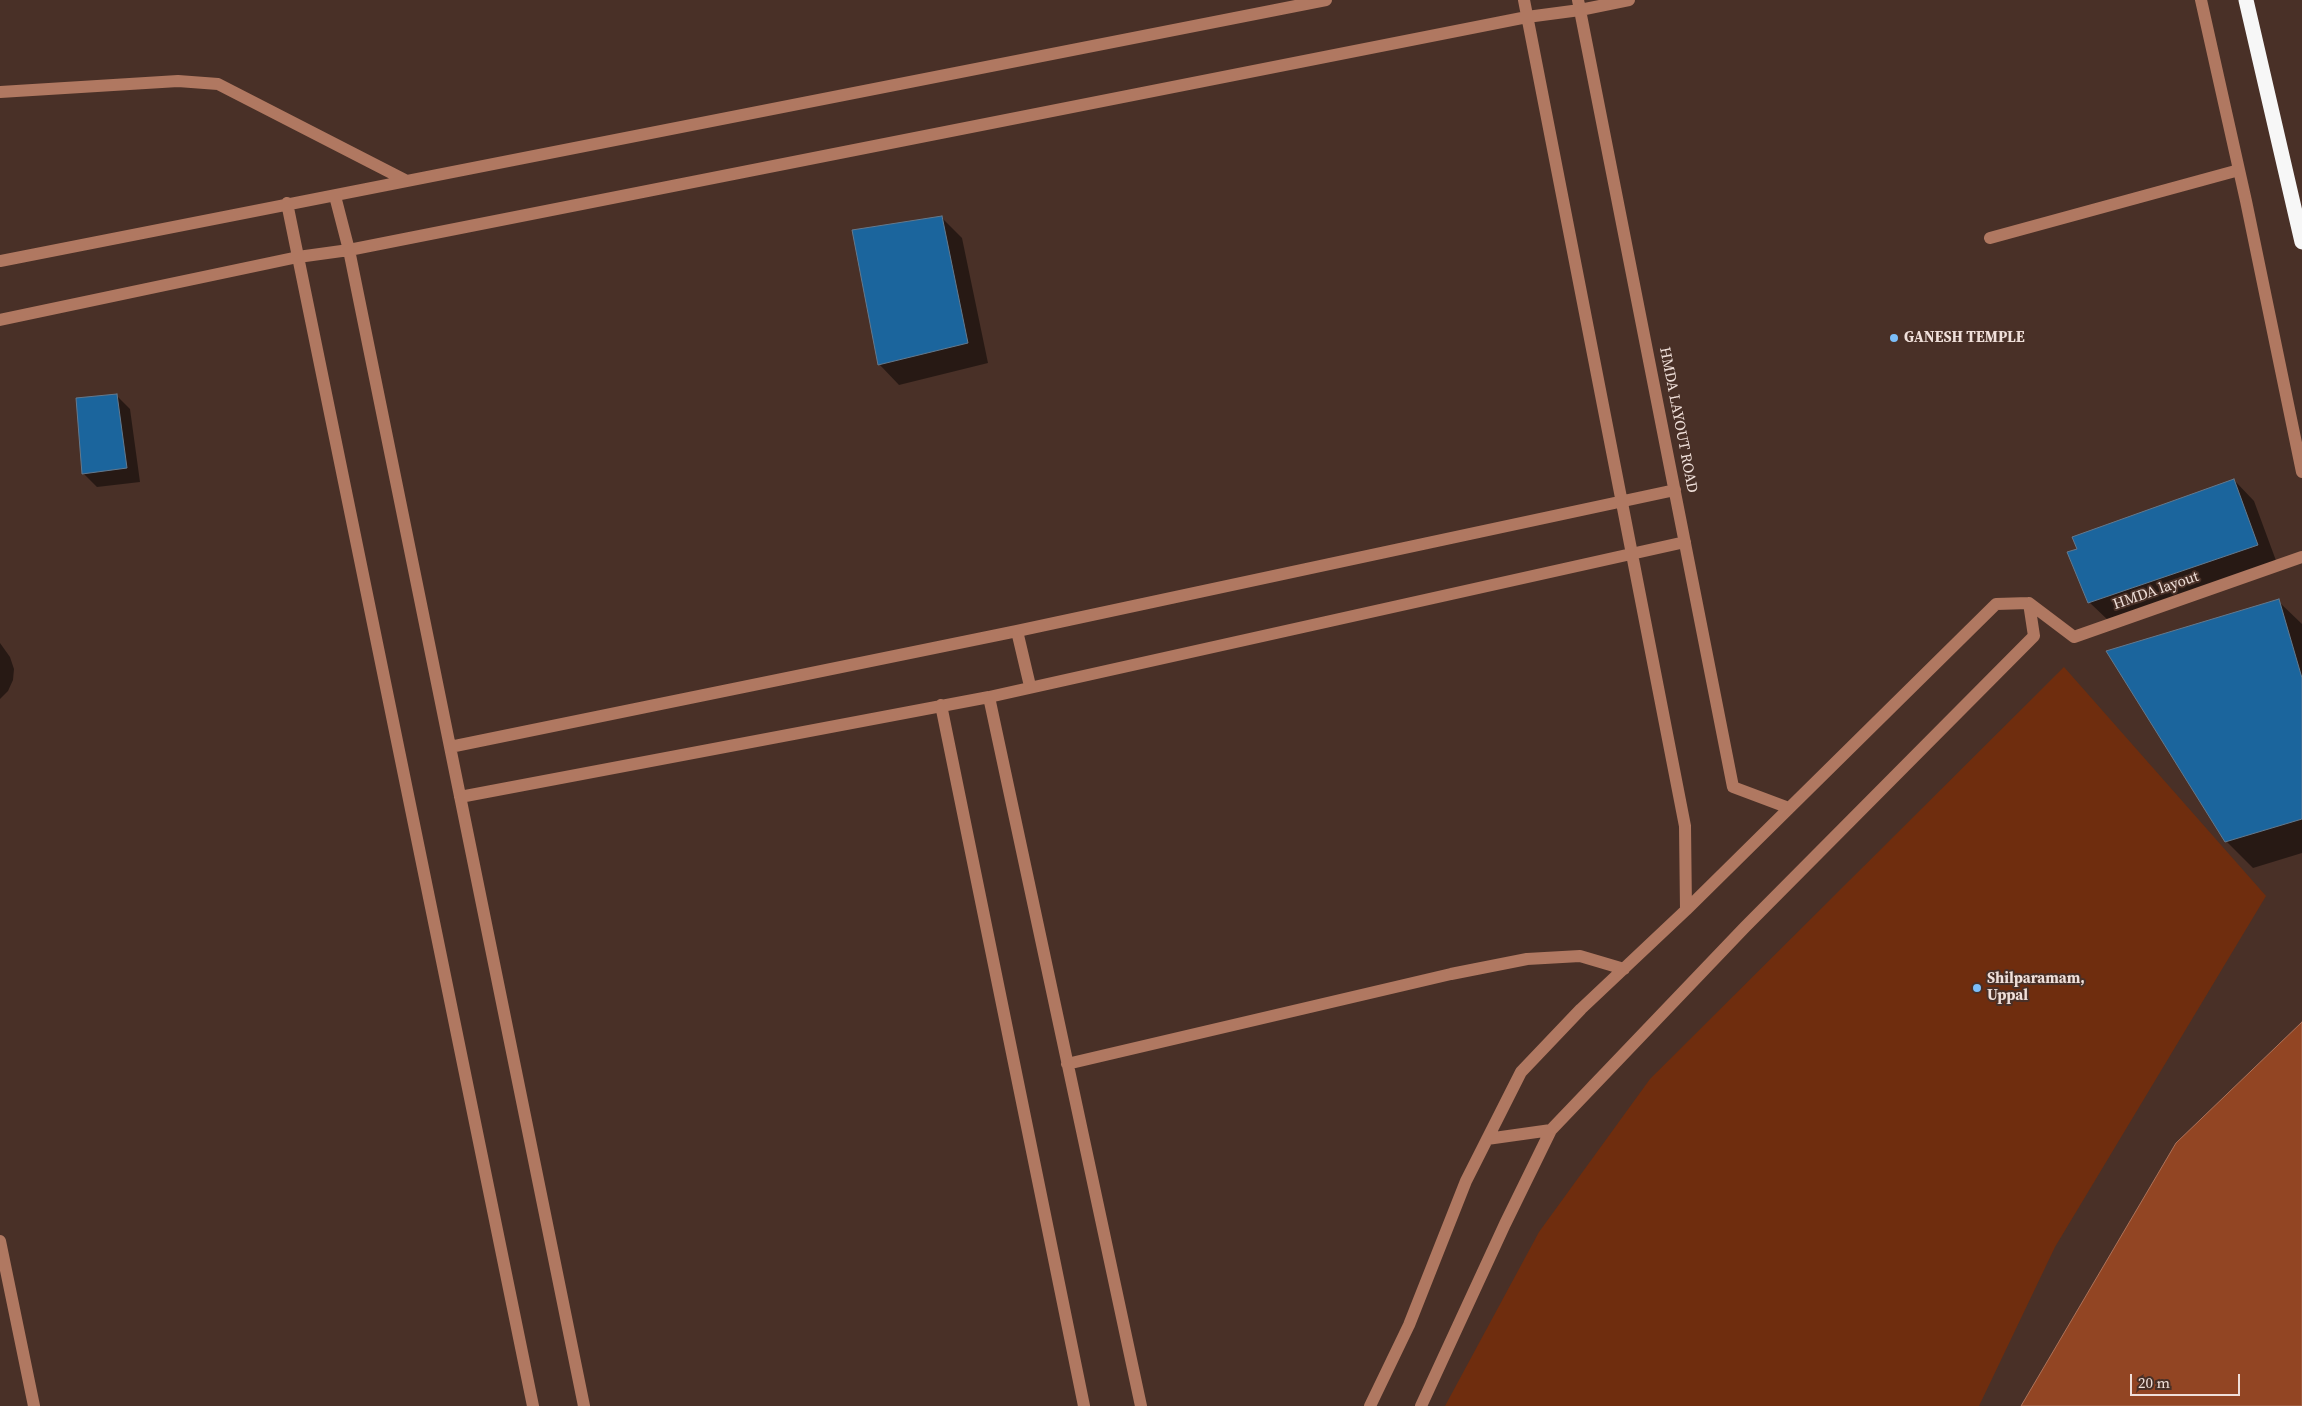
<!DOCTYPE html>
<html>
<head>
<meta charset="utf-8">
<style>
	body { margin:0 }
	#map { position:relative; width:2302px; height:1406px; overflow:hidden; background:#493027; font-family:"Source Serif 4",serif }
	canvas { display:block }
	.scale { position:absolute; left:2130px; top:1374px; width:110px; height:22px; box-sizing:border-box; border:2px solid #efdfd9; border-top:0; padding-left:6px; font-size:15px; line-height:18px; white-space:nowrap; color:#efdfd9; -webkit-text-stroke:4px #493027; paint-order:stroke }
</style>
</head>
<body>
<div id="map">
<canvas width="2302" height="1406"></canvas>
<div class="scale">20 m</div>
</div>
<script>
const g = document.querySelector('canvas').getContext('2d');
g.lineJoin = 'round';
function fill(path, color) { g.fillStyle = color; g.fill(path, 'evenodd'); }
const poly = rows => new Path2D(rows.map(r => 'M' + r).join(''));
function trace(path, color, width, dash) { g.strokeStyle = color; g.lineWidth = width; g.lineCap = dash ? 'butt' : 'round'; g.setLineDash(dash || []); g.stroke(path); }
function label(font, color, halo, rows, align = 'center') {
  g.font = font + ' "Source Serif 4",serif'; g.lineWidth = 4; g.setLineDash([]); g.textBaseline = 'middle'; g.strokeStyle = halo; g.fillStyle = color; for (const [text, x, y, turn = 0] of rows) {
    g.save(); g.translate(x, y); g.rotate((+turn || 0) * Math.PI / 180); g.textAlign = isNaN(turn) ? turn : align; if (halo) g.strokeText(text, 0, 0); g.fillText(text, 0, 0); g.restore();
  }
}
fill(poly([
	[2064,667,2266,896,2055,1247,1979,1406,1445,1406,1539,1232,1650,1079]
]), '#6f2d0e');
const water = poly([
	[2302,1022,2302,1406,2021,1406,2176,1143,2302,1022]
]);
fill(water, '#924523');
trace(water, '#ae735a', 1);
fill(poly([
	[941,217,962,238,988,363,899,385,879,364],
	[116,395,130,409,140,482,97,487,83,473],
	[2234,480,2254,501,2278,566,2110,622,2089,602],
	[2278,601,2302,624,2302,853,2253,868,2226,841],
	[0,643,10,657,14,669,13,680,8,691,0,699]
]), '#0007');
const building = poly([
	[942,216,968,343,878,365,852,230,942,216],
	[117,394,127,468,82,474,76,398,117,394],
	[2234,479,2258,545,2088,603,2067,552,2077,549,2072,537,2234,479],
	[2279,599,2302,678,2302,819,2225,842,2106,651,2279,599]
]);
fill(building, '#1b659d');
trace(building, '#64798d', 1);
trace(poly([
	[1524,0,1685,826,1686,910],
	[1578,0,1733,787,1789,808],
	[2201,0,2246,201,2302,472],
	[0,92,178,81,218,84,407,181],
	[335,196,349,250,584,1406],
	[287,203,533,1406],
	[1990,238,2239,170],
	[0,261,1326,0],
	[0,320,298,257,349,250,1527,17,1580,10,1629,0],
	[2029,603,2074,637,2302,557],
	[1017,631,1030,686],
	[989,697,1141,1406],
	[941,705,1084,1406],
	[450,747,1017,631,1675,490],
	[460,797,989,697,1685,542],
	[1067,1064,1451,974,1527,959,1580,956,1624,969],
	[1487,1139,1551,1130],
	[0,1241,34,1406],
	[1370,1406,1409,1325,1466,1181,1521,1072,1581,1009,1686,910,1996,604,2029,603,2034,636,1745,927,1551,1130,1505,1224,1421,1406]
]), '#b07861', 12);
trace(poly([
	[2246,0,2302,242]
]), '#f7f7f7', 15);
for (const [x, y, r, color] of [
	[1894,338,5,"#7cbef9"],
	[1977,988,5,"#7cbef9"]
]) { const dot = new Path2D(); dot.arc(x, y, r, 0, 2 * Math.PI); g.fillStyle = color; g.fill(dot); trace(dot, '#493027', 2); }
label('bold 15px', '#efdfd9', '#493027', [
	["GANESH TEMPLE",1904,338],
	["Shilparamam,",1987,979],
	["Uppal",1987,996]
], 'left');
label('15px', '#efdfd9', '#493027', [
	["HMDA LAYOUT ROAD",1678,420,79],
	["HMDA layout",2156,591,-19]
]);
</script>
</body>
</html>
